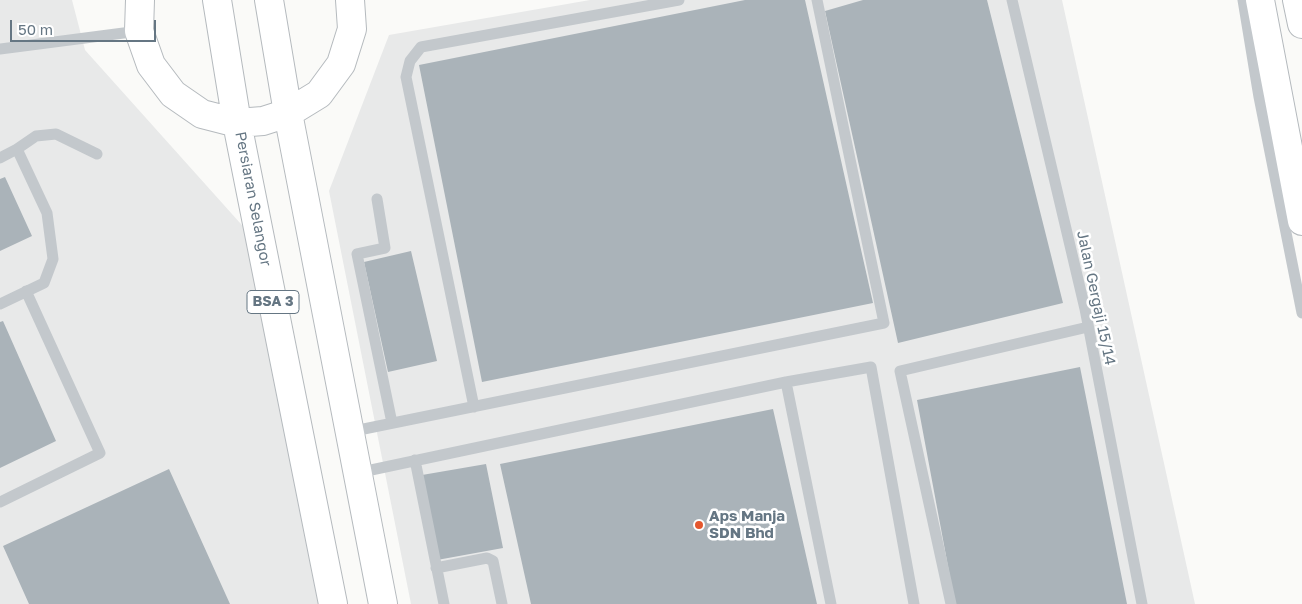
<!DOCTYPE html>
<html>
<head>
<meta charset="utf-8">
<style>
	body { margin:0 }
	#map { position:relative; width:1302px; height:604px; overflow:hidden; background:#fafaf8; font-family:"Golos Text",sans-serif }
	canvas { display:block }
	.scale { position:absolute; left:10px; top:20px; width:146px; height:22px; box-sizing:border-box; border:2px solid #657683; border-top:0; padding-left:6px; font-size:15px; line-height:18px; white-space:nowrap; color:#657683; -webkit-text-stroke:4px #fff; paint-order:stroke }
</style>
</head>
<body>
<div id="map">
<canvas width="1302" height="604"></canvas>
<div class="scale">50 m</div>
</div>
<script>
const g = document.querySelector('canvas').getContext('2d');
g.lineJoin = 'round';
function fill(path, color) { g.fillStyle = color; g.fill(path, 'evenodd'); }
const poly = rows => new Path2D(rows.map(r => 'M' + r).join(''));
function trace(path, color, width, dash) { g.strokeStyle = color; g.lineWidth = width; g.lineCap = dash ? 'butt' : 'round'; g.setLineDash(dash || []); g.stroke(path); }
function label(font, color, halo, rows, align = 'center') {
  g.font = font + ' "Golos Text",sans-serif'; g.lineWidth = 5; g.setLineDash([]); g.textBaseline = 'middle'; g.strokeStyle = halo; g.fillStyle = color; for (const [text, x, y, turn = 0] of rows) {
    g.save(); g.translate(x, y); g.rotate((+turn || 0) * Math.PI / 180); g.textAlign = isNaN(turn) ? turn : align; if (halo) g.strokeText(text, 0, 0); g.fillText(text, 0, 0); g.restore();
  }
}
fill(poly([
	[0,0,72,0,85,50,249,233,325,604,0,604],
	[590,0,1062,0,1195,604,411,604,329,191,389,35]
]), '#e8e9e9');
fill(poly([
	[745,0,805,0,873,303,482,382,419,65],
	[863,0,987,0,1063,303,898,343,825,11],
	[5,177,32,236,0,251,0,179],
	[411,251,437,361,388,372,364,262],
	[3,321,56,441,0,468,0,322],
	[1080,367,1127,604,955,604,917,400],
	[773,409,817,604,531,604,500,464],
	[486,464,503,548,437,560,422,475],
	[169,469,230,604,29,604,3,546]
]), '#aab3b9');
const primary = poly([
	[140,0,139,31,151,65,173,94,202,114,237,123,263,121,288,113,319,94,341,64,352,29,350,0],
	[217,0,237,123,333,604],
	[269,0,288,113,383,604]
]);
const highway = poly([
	[1260,0,1302,221],
	[1297,0,1302,24]
]);
trace(primary, '#b5babe', 30);
trace(highway, '#b4b9bd', 30);
trace(poly([
	[1012,0,1085,309,1142,604],
	[1243,0,1259,97,1302,313],
	[0,49,139,31],
	[17,149,36,136,56,134,97,154],
	[0,158,17,149,47,213,53,259,44,283,0,304],
	[377,199,385,248,357,254,392,423],
	[786,382,831,604],
	[474,407,406,77,410,61,421,47,679,0],
	[349,432,884,323,817,0],
	[415,460,444,604],
	[357,473,786,382,871,367,914,604],
	[0,502,100,453,26,291],
	[436,568,487,558,493,561,502,604],
	[951,604,900,371,1088,327]
]), '#c3c8cc', 11);
trace(primary, '#fff', 28);
trace(highway, '#fff', 28);
for (const [x, y, r, color] of [
	[699,525,5,"#e4572e"]
]) { const dot = new Path2D(); dot.arc(x, y, r, 0, 2 * Math.PI); g.fillStyle = color; g.fill(dot); trace(dot, '#fff', 2); }
for (const [x, y, w] of [
	[273,302,52]
]) { const box = new Path2D(); box.roundRect(x - w / 2, y - 11.5, w, 23, 4); g.fillStyle = '#fff'; g.fill(box); trace(box, '#657683', 1); }
label('bold 14px', '#657683', null, [
	["BSA 3",273,302]
]);
label('15px', '#657683', '#fff', [
	["Persiaran Selangor",253,199,79],
	["Jalan Gergaji 15/14",1096,298,78]
]);
label('bold 15px', '#657683', '#fff', [
	["Aps Manja",709,516],
	["SDN Bhd",709,533]
], 'left');
</script>
</body>
</html>
